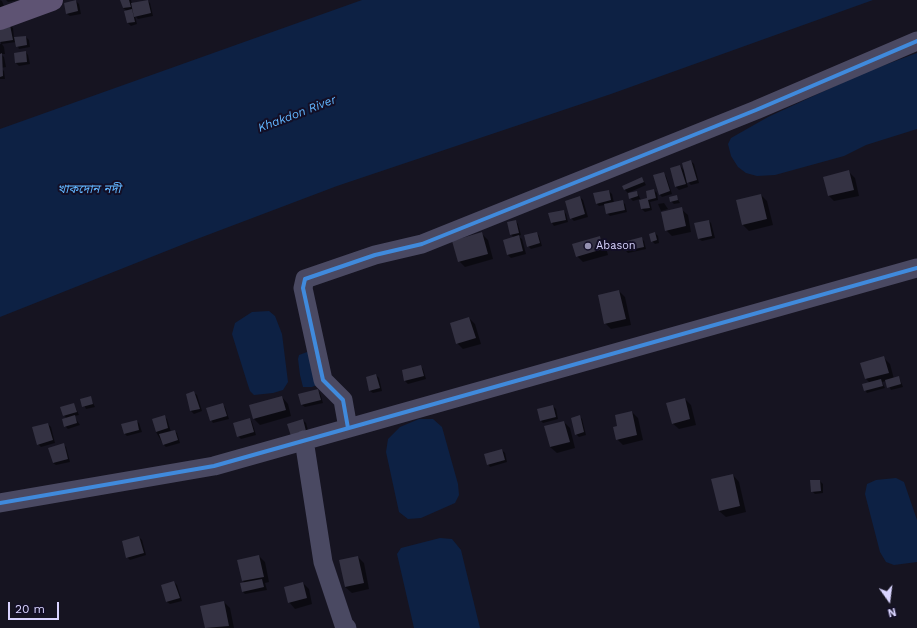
<!DOCTYPE html>
<html>
<head>
<meta charset="utf-8">
<style>
	body { margin:0 }
	#map { position:relative; width:917px; height:628px; overflow:hidden; background:#161421; font-family:"Work Sans",sans-serif }
	canvas { display:block }
	.north { position:absolute; left:869px; top:580px; width:40px; height:40px; -webkit-text-stroke:3px #130f26; paint-order:stroke; rotate:166deg; font-size:11px; font-weight:700; line-height:16px; text-align:center; color:#d9d4ff }
	.north::after { content:''; display:block; margin:auto; width:14px; height:18px; background:#d9d4ff; clip-path:polygon(50% 0,100% 100%,50% 72%,0 100%) }
	.scale { position:absolute; left:8px; top:602px; width:51px; height:18px; box-sizing:border-box; border:2px solid #d9d4ff; border-top:0; padding-left:5px; font-size:12px; line-height:14px; white-space:nowrap; color:#d9d4ff; -webkit-text-stroke:3px #130f26; paint-order:stroke }
</style>
</head>
<body>
<div id="map">
<canvas width="917" height="628"></canvas>
<div class="north">N</div>
<div class="scale">20 m</div>
</div>
<script>
const g = document.querySelector('canvas').getContext('2d');
g.lineJoin = 'round';
function fill(path, color) { g.fillStyle = color; g.fill(path, 'evenodd'); }
const poly = rows => new Path2D(rows.map(r => 'M' + r).join(''));
function trace(path, color, width, dash) { g.strokeStyle = color; g.lineWidth = width; g.lineCap = dash ? 'butt' : 'round'; g.setLineDash(dash || []); g.stroke(path); }
function label(font, color, halo, rows, align = 'center') {
  g.font = font + ' "Work Sans","Noto Sans Bengali",sans-serif'; g.lineWidth = 4; g.setLineDash([]); g.textBaseline = 'middle'; g.strokeStyle = halo; g.fillStyle = color; for (const [text, x, y, turn = 0] of rows) {
    g.save(); g.translate(x, y); g.rotate((+turn || 0) * Math.PI / 180); g.textAlign = isNaN(turn) ? turn : align; if (halo) g.strokeText(text, 0, 0); g.fillText(text, 0, 0); g.restore();
  }
}
fill(poly([
	[362,0,873,0,611,94,337,186,189,242,0,317,0,129],
	[917,53,917,129,866,145,844,156,775,175,757,176,746,173,738,167,731,156,728,144,731,138,768,117,863,73],
	[269,311,275,316,282,334,288,382,283,390,273,393,254,395,250,391,247,382,232,334,235,323,252,312],
	[307,352,312,353,317,385,312,387,303,387,300,375,298,359,299,355],
	[419,419,433,419,442,427,458,484,459,495,455,503,421,518,408,519,399,512,386,452,388,439,400,427],
	[896,478,904,482,917,520,917,562,894,565,886,562,880,552,865,494,867,484,876,480],
	[440,538,452,539,461,550,480,628,414,628,397,554,401,548]
]), '#0d2144');
fill(poly([
	[0,0,2,1,5,9,0,11],
	[6,0,18,0,8,2],
	[121,0,131,0,132,4,148,1,150,3,153,16,138,19,135,16,137,24,131,26,128,23,127,11,123,8],
	[76,1,79,4,81,14,70,16,67,14],
	[10,26,13,28,14,38,26,37,29,40,30,47,19,49,16,42,2,44,4,47,5,54,1,54,4,57,6,67,1,68,4,71,5,79,0,79,0,44,1,44,0,27],
	[26,52,28,55,30,64,19,66,16,63,15,54],
	[691,161,694,164,699,183,691,185,686,180,688,187,679,190,676,187,671,168,680,166,685,171],
	[849,172,855,178,859,196,834,201,828,195],
	[663,173,666,176,672,194,662,197,660,195],
	[642,178,646,185,628,193,625,190,623,186],
	[654,190,657,193,658,200,650,202,652,210,645,212,642,209,640,199,633,201,630,198,637,192,641,200,648,199],
	[609,191,612,194,614,203,622,201,625,204,627,212,610,216,607,213,605,205,599,206,596,203],
	[761,195,767,201,773,225,749,231,743,225],
	[676,196,680,203,674,204,671,201],
	[580,197,583,200,588,217,574,221,571,218],
	[664,203,668,209,661,211,658,204],
	[681,209,688,215,691,232,672,236,666,230],
	[564,211,566,214,568,222,554,226,552,223],
	[516,221,518,224,521,235,518,236,522,239,526,254,511,258,508,255,504,241,514,238,511,234],
	[709,221,711,223,715,238,702,241,699,239],
	[537,233,539,236,542,246,531,249,528,246],
	[655,233,658,236,659,243,655,244,652,241],
	[482,234,488,240,493,259,465,267,459,261],
	[599,237,605,243,608,255,583,262,577,256],
	[642,239,644,241,646,249,628,253,626,251],
	[619,291,625,297,631,325,611,329,605,323],
	[469,318,475,324,481,344,463,349,457,343],
	[884,358,890,364,894,379,899,377,903,387,891,390,886,381,882,382,885,388,867,393,865,390,870,383,866,379],
	[420,366,423,369,426,379,408,384,405,381,403,371],
	[376,375,379,378,382,391,373,393,370,391],
	[317,390,320,393,323,403,305,407,302,405],
	[194,393,197,395,202,411,194,414,191,411,187,395],
	[90,397,95,407,86,409,81,399],
	[282,397,288,404,291,416,260,425,254,419],
	[685,399,691,405,696,425,679,429,672,423],
	[74,404,79,415,74,416,80,425,68,429,65,426,67,419,64,415],
	[222,404,225,407,229,419,213,423,211,420],
	[553,406,556,409,558,419,543,423,541,421],
	[632,412,638,418,643,440,623,445,617,439],
	[164,416,167,419,171,432,174,431,177,433,180,443,166,447,163,444,156,432],
	[580,417,582,419,586,435,579,437,576,434],
	[250,419,252,422,256,435,241,439,238,436],
	[303,420,306,423,309,434,294,438],
	[136,421,139,423,142,432,127,436,124,433],
	[564,422,570,428,575,448,557,453,550,447,545,427],
	[48,424,51,427,55,443,41,447,38,444],
	[63,444,66,447,70,462,56,465,53,463],
	[502,450,505,453,507,462,490,467,488,464],
	[733,475,739,482,746,512,726,517,719,511],
	[820,481,823,484,823,493,815,494,812,491],
	[139,537,142,540,146,555,130,560,127,557],
	[259,556,265,562,269,582,265,583,267,590,245,594,243,592,245,583,243,581,238,561],
	[358,557,364,563,369,589,352,593,345,587],
	[174,582,177,585,182,601,170,604,167,602],
	[303,583,309,589,312,604,295,609,289,602],
	[224,602,230,608,234,628,206,628,202,606]
]), '#0007');
fill(poly([
	[76,0,78,11,66,14,64,3],
	[120,0,129,0,131,7,123,8],
	[148,0,151,13,134,17,131,3],
	[132,9,135,22,127,23,124,11],
	[10,25,13,40,0,42,0,26],
	[26,36,27,45,16,47,14,37],
	[26,51,27,62,15,63,14,53],
	[2,53,3,76,0,77,0,54],
	[691,160,697,180,687,183,682,163],
	[680,165,686,184,675,187,670,168],
	[849,170,854,190,828,196,823,177],
	[664,172,670,191,659,195,653,175],
	[642,177,644,182,624,190,622,186],
	[654,189,656,198,648,200,650,208,641,209,639,200,647,198,646,191],
	[609,190,611,200,596,204,593,193],
	[637,191,638,196,629,199,628,193],
	[761,194,767,219,742,225,736,200],
	[677,195,678,200,670,202,669,197],
	[580,196,585,214,570,219,565,201],
	[623,200,625,210,606,214,604,204],
	[682,207,686,226,665,231,661,212],
	[564,210,566,220,551,223,548,213],
	[516,220,519,233,510,235,507,222],
	[709,220,712,236,698,239,694,223],
	[482,232,488,254,458,262,452,241],
	[537,232,540,243,527,247,524,235],
	[655,232,657,240,651,242,649,234],
	[519,235,523,251,507,255,503,240],
	[600,236,603,249,576,257,572,244],
	[642,237,644,247,625,251,623,242],
	[619,290,626,319,604,324,598,295],
	[469,317,476,338,456,344,450,323],
	[884,356,889,373,865,379,860,363],
	[421,365,424,376,404,381,402,370],
	[376,374,380,388,369,391,366,377],
	[899,376,901,384,887,388,885,380],
	[881,379,883,386,864,391,862,384],
	[318,389,321,400,301,405,298,394],
	[194,391,200,409,190,411,186,394],
	[91,396,93,404,82,407,80,399],
	[282,396,286,410,253,419,249,405],
	[685,398,690,419,672,424,666,403],
	[74,403,77,412,63,416,60,407],
	[223,403,227,416,210,421,206,408],
	[553,405,556,417,540,421,537,409],
	[632,411,637,435,616,440,613,427,617,426,615,415],
	[75,415,77,423,64,427,62,419],
	[165,415,168,428,156,432,152,419],
	[580,415,584,432,575,435,571,418],
	[250,418,254,432,237,437,233,423],
	[303,419,306,431,291,436,287,424],
	[137,420,139,430,124,434,121,424],
	[564,421,570,442,550,447,544,426],
	[48,423,53,440,37,445,32,427],
	[175,430,178,440,163,445,159,434],
	[64,443,68,459,53,463,48,448],
	[502,449,505,460,487,465,484,454],
	[733,474,740,506,719,511,711,479],
	[810,480,820,480,821,491,811,492],
	[139,536,144,553,126,558,122,541],
	[259,555,264,577,242,581,237,560],
	[358,556,364,583,345,587,339,560],
	[262,579,264,587,242,592,240,583],
	[174,581,180,598,166,602,161,585],
	[303,582,307,598,288,603,284,587],
	[224,601,229,626,205,628,200,606]
]), '#343243');
trace(poly([
	[348,428,343,400,323,380,303,288,305,279,375,255,422,244,756,110,917,41],
	[304,440,323,562,344,625,347,628],
	[0,503,214,466,917,268]
]), '#4a4962', 19);
trace(poly([
	[0,19,52,0]
]), '#5e5373', 22);
trace(poly([
	[348,428,343,400,323,380,303,288,305,279,375,255,422,244,756,110,917,41],
	[0,503,214,466,917,268]
]), '#408adc', 4);
for (const [x, y, r, color] of [
	[588,246,4,"#9591b1"]
]) { const dot = new Path2D(); dot.arc(x, y, r, 0, 2 * Math.PI); g.fillStyle = color; g.fill(dot); trace(dot, '#130f26', 1.5); }
label('11px', '#d9d4ff', '#130f26', [
	["Abason",596,246]
], 'left');
label('italic 12px', '#62b6ff', '#130f26', [
	["Khakdon River",297,114,-21],
	["খাকদোন নদী",89,189]
]);
</script>
</body>
</html>
